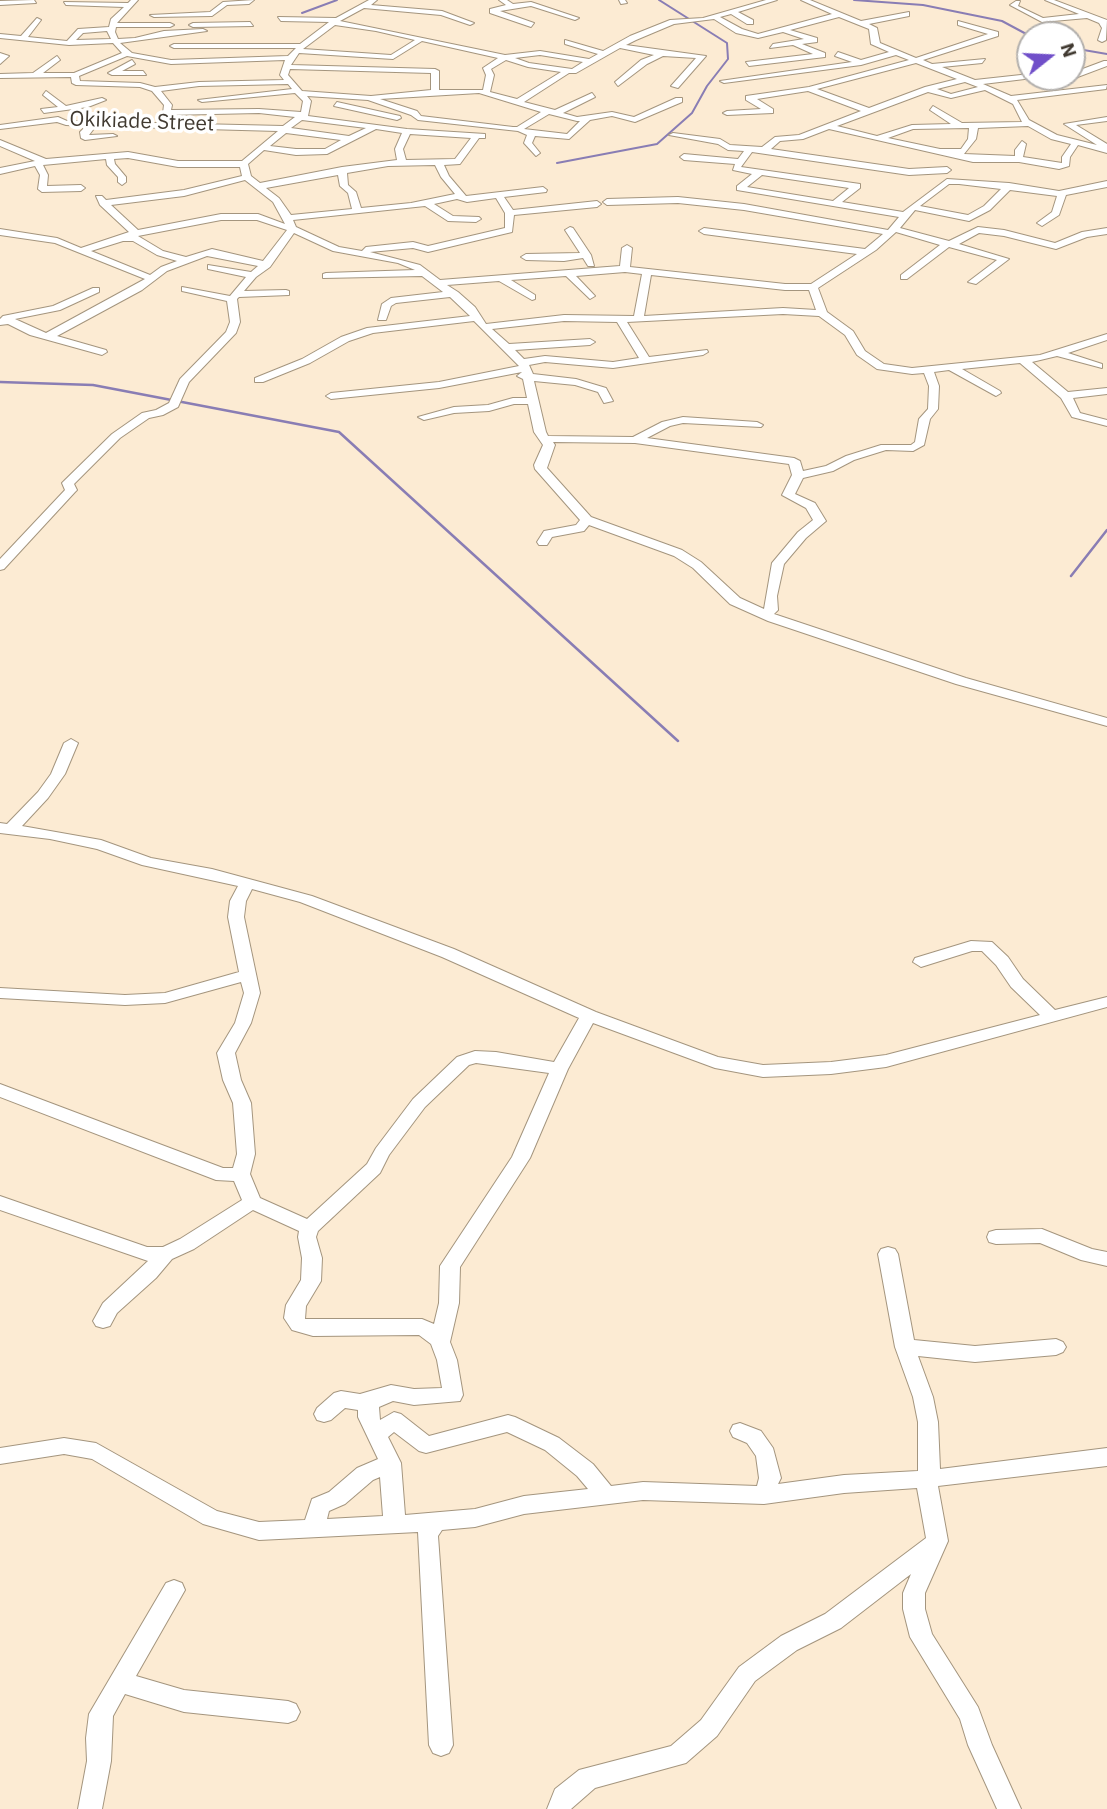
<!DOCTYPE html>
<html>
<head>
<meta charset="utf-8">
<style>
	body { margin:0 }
	#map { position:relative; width:1107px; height:1809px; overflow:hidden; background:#fcebd3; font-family:"IBM Plex Sans",sans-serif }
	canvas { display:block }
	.north { position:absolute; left:1016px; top:21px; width:70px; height:70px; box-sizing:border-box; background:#fff; border:2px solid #b3b0ad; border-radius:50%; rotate:72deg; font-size:19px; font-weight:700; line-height:28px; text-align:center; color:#413a31 }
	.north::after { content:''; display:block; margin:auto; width:24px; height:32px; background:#704fc9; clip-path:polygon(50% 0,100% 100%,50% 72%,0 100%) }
</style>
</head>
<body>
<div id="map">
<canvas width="1107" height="1809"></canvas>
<div class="north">N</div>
</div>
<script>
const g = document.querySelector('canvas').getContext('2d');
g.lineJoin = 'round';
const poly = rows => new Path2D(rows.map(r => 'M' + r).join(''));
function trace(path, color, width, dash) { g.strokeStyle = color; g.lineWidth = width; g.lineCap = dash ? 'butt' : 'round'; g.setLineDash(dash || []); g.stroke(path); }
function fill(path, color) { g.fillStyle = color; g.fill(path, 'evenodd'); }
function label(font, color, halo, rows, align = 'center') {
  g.font = font + ' "IBM Plex Sans",sans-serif'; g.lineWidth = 7; g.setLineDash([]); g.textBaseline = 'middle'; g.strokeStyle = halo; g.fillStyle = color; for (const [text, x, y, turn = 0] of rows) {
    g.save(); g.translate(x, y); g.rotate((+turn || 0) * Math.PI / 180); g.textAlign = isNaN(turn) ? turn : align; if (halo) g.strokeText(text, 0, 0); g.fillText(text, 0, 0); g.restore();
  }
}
trace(poly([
	[854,0,923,5,1002,21,1030,36],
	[302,13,337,0],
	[1072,48,1107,54],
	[557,163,657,144,692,113,707,86,728,59,727,43,659,0]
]), '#897db4', 2);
trace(poly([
	[0,382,93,385,339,432,678,741],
	[1071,576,1107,530]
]), '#897db4', 2.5);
const minor = poly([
	[34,0,36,3,0,5,0,1,34,0],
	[131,0,138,0,117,23,170,23,174,25,170,27,116,27,115,32,118,39,135,38,164,31,203,29,207,31,120,43,132,53,171,60,288,56,296,48,174,48,170,46,174,44,300,44,329,22,281,21,278,17,336,18,369,0,377,0,371,5,442,11,474,23,470,25,441,15,364,8,340,21,505,55,540,51,589,59,598,54,565,44,565,40,603,51,630,36,670,20,703,18,766,0,777,0,738,12,753,20,753,24,747,24,731,14,720,17,742,29,758,34,832,14,801,0,810,0,861,21,909,12,909,16,869,24,877,28,880,43,916,58,988,34,958,25,958,21,998,32,998,36,923,60,932,64,985,59,982,63,942,67,975,80,1030,74,1033,78,983,84,1011,96,1107,85,1106,89,1017,100,1029,120,1057,135,1097,145,1064,124,1107,117,1107,121,1076,125,1107,144,1107,153,1078,145,1070,157,1069,166,1059,169,1019,162,973,162,829,129,803,139,780,141,771,149,909,169,947,167,951,170,947,173,909,175,752,152,741,167,860,184,860,188,842,202,903,212,947,179,1009,183,1059,191,1107,181,1107,187,1066,195,1059,215,1042,226,1037,223,1052,212,1057,196,1010,190,990,210,969,221,915,210,900,228,949,241,978,227,1004,230,1055,243,1082,232,1107,228,1107,234,1087,237,1056,249,1004,236,979,233,959,244,1009,259,976,284,968,282,997,260,949,247,907,279,901,279,901,275,940,245,896,232,876,250,818,288,827,312,853,331,865,351,884,364,912,368,1040,355,1107,334,1107,340,1068,353,1102,364,1102,368,1057,356,1032,362,1068,392,1107,388,1107,394,1073,398,1080,413,1107,420,1107,426,1072,417,1061,398,1020,363,962,369,1000,391,1001,393,996,396,949,370,934,372,939,386,938,409,930,419,924,445,913,451,886,450,854,460,833,471,803,478,795,494,815,503,826,521,806,538,784,564,777,596,778,610,774,614,966,678,1107,718,1107,726,956,684,768,621,730,604,693,568,674,556,589,525,584,531,552,537,547,545,539,545,537,542,544,531,576,525,580,520,535,469,534,465,543,445,534,432,528,404,514,404,489,411,454,413,424,420,418,417,454,407,488,405,513,398,527,398,523,379,517,376,522,372,439,388,331,399,326,396,331,393,439,382,519,366,474,321,373,333,349,341,310,363,263,382,255,382,255,378,302,359,341,337,367,328,470,316,450,297,396,303,391,306,386,320,378,320,382,304,391,298,443,292,422,276,323,278,323,274,326,273,415,270,398,263,333,251,294,233,270,267,256,277,244,291,286,290,289,291,289,295,239,297,237,299,240,322,236,333,189,382,178,407,163,415,149,418,120,438,74,484,77,490,75,492,4,569,0,570,0,559,65,490,62,483,64,481,112,434,142,413,156,410,169,403,180,379,226,332,230,322,227,301,182,291,182,287,230,296,246,277,208,269,208,265,251,272,258,266,207,256,167,271,142,290,57,336,106,350,107,352,102,355,30,335,8,324,0,325,0,319,3,316,53,306,93,288,99,288,99,292,60,310,15,319,46,333,145,279,55,243,0,235,0,229,57,238,81,248,129,232,100,205,96,196,102,196,106,200,184,190,242,176,240,167,178,167,128,158,114,159,115,164,126,177,126,182,122,185,118,182,118,177,107,165,106,159,43,165,48,175,47,186,81,185,85,188,81,191,42,192,38,189,40,175,35,166,0,174,0,168,35,161,0,146,0,140,46,159,128,152,178,161,242,161,278,131,96,126,89,135,113,134,117,136,85,140,81,138,80,132,86,126,66,125,57,122,0,129,0,125,58,117,67,121,283,126,295,117,259,113,167,115,163,113,164,105,152,91,140,87,76,85,72,83,71,77,0,78,0,74,33,73,57,56,60,60,43,73,74,73,122,53,113,43,69,45,0,38,0,34,21,36,37,18,41,20,28,37,67,41,78,29,109,27,111,19,124,7,66,5,64,2,128,3,131,0],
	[839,17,869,29,871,44,889,52,861,60,838,52,835,56,852,62,720,81,724,83,861,65,896,55,909,60,809,87,746,96,746,100,761,109,727,111,723,113,727,115,773,113,773,109,757,99,808,91,861,111,799,135,775,137,762,147,730,145,720,139,673,133,669,135,718,144,728,150,744,151,738,159,684,154,680,157,684,160,735,164,733,170,752,174,737,186,737,190,899,217,888,230,744,204,678,197,607,199,603,202,607,205,678,203,744,210,883,234,865,249,704,228,699,231,704,234,857,254,811,284,785,284,630,267,632,248,627,245,622,248,620,266,440,280,420,265,370,252,413,248,428,252,512,232,514,215,597,207,601,204,597,201,513,210,504,197,546,192,547,190,543,187,466,196,449,176,444,165,460,164,479,138,485,138,485,134,407,129,308,116,311,101,307,96,368,100,411,115,418,120,518,131,527,135,524,143,536,156,540,153,532,143,535,136,569,139,590,120,612,116,635,122,682,102,682,98,676,98,634,117,612,112,577,117,563,113,595,97,592,93,555,110,524,102,569,73,576,73,620,48,654,55,641,60,615,82,618,86,647,64,663,56,696,58,671,86,678,88,706,56,626,45,636,40,674,24,714,19,736,33,758,38,783,32,804,39,773,44,770,48,793,45,813,54,746,62,749,66,825,57,825,53,802,44,817,42,817,38,790,30,839,17],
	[335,25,376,31,415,40,391,55,303,49,335,25],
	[107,31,111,39,76,40,83,33,107,31],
	[422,41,498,58,483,68,486,75,483,90,439,90,439,71,435,69,291,65,299,53,393,59,422,41],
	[540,55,583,62,572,69,529,63,515,58,540,55],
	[127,56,171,64,285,60,280,75,284,80,199,82,155,87,140,83,80,81,79,76,127,56],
	[506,60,528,67,561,72,517,99,490,92,494,75,491,69,506,60],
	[916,63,957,79,925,87,869,108,817,89,916,63],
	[290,69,431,73,431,90,371,96,302,91,288,75,290,69],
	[965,82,978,87,951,94,937,89,965,82],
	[288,84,292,89,198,100,202,102,295,93,303,101,301,112,259,109,171,110,172,105,161,91,199,86,288,84],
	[985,90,1013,104,1022,122,962,123,933,106,930,110,951,124,912,125,877,136,837,126,928,92,951,98,985,90],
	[479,93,541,112,517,127,513,127,421,116,417,111,380,99,479,93],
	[549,114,577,121,580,121,567,134,524,129,549,114],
	[302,120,366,128,349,136,291,128,302,120],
	[1028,126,1051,139,1071,144,1062,157,1062,163,1023,157,1026,144,1022,141,1015,150,1015,156,964,154,976,139,978,128,1028,126],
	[969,128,968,139,961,149,940,149,888,138,913,129,969,128],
	[376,129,402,133,395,149,397,160,342,167,260,183,251,176,248,164,264,150,296,155,327,154,376,129],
	[286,133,341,140,325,149,296,149,270,146,286,133],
	[410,134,471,138,455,159,406,160,403,149,410,134],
	[435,165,441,177,455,194,411,203,361,208,356,192,348,185,347,173,388,166,435,165],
	[338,175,340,186,348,193,352,209,291,215,279,198,266,188,338,175],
	[762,175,849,188,833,201,747,187,762,175],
	[245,180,273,202,285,224,258,214,221,214,138,230,111,205,184,196,245,180],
	[949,184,959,184,1001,189,984,206,968,215,920,206,949,184],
	[496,198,505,213,505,228,428,246,413,242,366,247,362,251,339,247,296,227,293,220,425,206,448,221,476,222,481,219,479,217,453,216,434,204,457,199,467,202,496,198],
	[221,220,257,220,287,230,263,261,212,249,186,257,163,251,138,236,221,220],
	[123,241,133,241,157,255,177,261,161,267,150,275,91,251,123,241],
	[625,272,642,274,634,316,564,315,486,324,475,307,458,292,447,285,499,281,532,300,535,299,535,295,511,280,566,276,590,299,595,296,576,276,625,272],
	[651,275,785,290,809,290,816,310,783,308,644,316,651,275],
	[783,314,819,316,845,335,857,355,877,369,912,374,924,373,929,386,928,409,919,419,915,442,911,445,881,445,846,456,826,466,803,471,800,461,794,458,647,438,670,426,683,423,761,427,763,425,757,422,683,417,662,422,633,437,548,436,546,432,534,381,575,385,598,392,604,403,613,401,606,388,576,379,533,374,529,365,545,362,613,368,703,355,708,352,707,350,649,357,627,322,783,314],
	[564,321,617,322,639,358,613,362,545,356,524,359,515,350,590,345,595,342,590,339,509,344,492,329,564,321],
	[553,442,635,443,789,464,792,475,782,495,806,508,813,520,798,532,772,563,764,609,740,598,701,562,682,550,591,517,547,468,555,445,553,442],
	[254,0,249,4,227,5,212,16,154,17,150,15,210,12,223,2,254,0],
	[499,0,507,0,513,4,531,2,579,18,575,20,531,6,500,11,534,23,531,27,490,13,490,9,506,5,499,0],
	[619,0,625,0,627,3,621,4,619,0],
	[1045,0,1054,0,1107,20,1106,40,1102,42,1098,40,1102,28,1099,23,1087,18,1042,22,1010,5,1016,1,1020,1,1018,6,1043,18,1079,14,1045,0],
	[250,22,253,26,193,27,189,25,193,23,250,22],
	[0,53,9,56,0,64,0,53],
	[132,60,135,64,122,71,143,71,146,75,112,75,108,73,132,60],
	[1104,61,1107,61,1107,66,1075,78,1069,77,1072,77,1072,73,1104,61],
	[1055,77,1064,77,1060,79,1055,77],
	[46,91,66,106,102,98,106,100,88,107,44,113,41,109,58,107,43,95,46,91],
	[337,102,400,116,401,118,397,120,334,106,337,102],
	[570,227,573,228,591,255,594,266,588,266,583,258,564,261,526,260,521,257,526,254,580,253,565,230,570,227],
	[71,739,78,743,65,774,48,798,22,826,101,840,151,858,212,869,312,896,454,949,596,1012,718,1057,763,1065,831,1062,886,1055,1040,1015,1011,987,996,965,982,951,972,951,921,967,913,962,915,958,971,941,992,942,1008,957,1023,979,1055,1010,1107,997,1107,1007,886,1067,831,1074,763,1077,715,1068,593,1023,568,1069,530,1158,460,1267,459,1303,450,1342,457,1360,463,1395,460,1401,414,1405,393,1401,379,1407,380,1420,394,1412,401,1414,429,1436,508,1415,515,1417,559,1438,593,1464,611,1486,643,1482,757,1486,759,1478,756,1456,747,1443,733,1437,730,1431,733,1425,740,1423,761,1431,773,1448,781,1478,778,1484,844,1475,918,1471,918,1422,913,1397,895,1347,878,1254,881,1249,888,1247,895,1249,898,1254,914,1340,975,1346,1056,1339,1063,1342,1066,1347,1063,1352,1056,1355,975,1362,918,1356,933,1397,938,1422,940,1469,1107,1448,1107,1466,938,1486,948,1541,925,1593,925,1609,932,1634,978,1707,992,1745,1021,1809,997,1809,968,1745,960,1719,910,1637,903,1609,903,1593,911,1574,841,1628,797,1650,755,1681,717,1736,686,1763,595,1788,571,1809,547,1809,555,1789,579,1770,671,1746,701,1720,739,1667,781,1636,825,1614,926,1538,917,1488,844,1493,764,1504,643,1500,524,1514,475,1527,442,1530,438,1536,453,1745,449,1753,441,1756,433,1753,429,1745,418,1532,259,1540,203,1524,92,1459,64,1454,0,1464,0,1448,64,1438,96,1443,217,1511,259,1522,305,1520,312,1499,329,1492,357,1468,378,1459,358,1417,358,1410,345,1408,331,1420,324,1422,317,1420,314,1414,317,1408,334,1393,341,1391,360,1394,391,1385,414,1389,442,1388,437,1360,431,1344,419,1335,313,1336,292,1330,284,1318,286,1305,301,1280,302,1258,298,1237,299,1231,253,1210,194,1249,172,1259,156,1278,117,1313,110,1326,103,1328,96,1326,93,1321,103,1303,148,1261,0,1210,0,1196,147,1247,163,1247,180,1239,242,1200,234,1181,216,1180,0,1097,0,1084,223,1168,233,1168,237,1154,233,1103,223,1080,217,1053,235,1023,244,993,241,982,165,1003,125,1005,0,998,0,988,125,995,165,993,239,972,228,917,230,901,238,886,142,865,97,849,50,839,0,833,0,823,7,824,38,792,51,774,64,743,71,739],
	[252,889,300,902,442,957,579,1018,554,1062,496,1052,475,1051,457,1057,413,1099,376,1148,367,1164,307,1219,260,1198,250,1174,255,1154,251,1103,241,1080,235,1053,251,1023,260,993,244,917,246,901,252,889],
	[476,1063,549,1073,512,1157,440,1266,439,1303,434,1324,422,1319,305,1319,306,1306,321,1281,322,1258,316,1237,318,1231,380,1173,389,1155,425,1107,469,1065,476,1063],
	[394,1432,419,1451,426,1453,507,1432,545,1450,577,1476,588,1489,524,1496,475,1509,405,1515,401,1463,388,1437,394,1432],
	[380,1477,383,1516,327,1519,329,1511,345,1504,373,1480,380,1477],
	[1042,1229,1092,1249,1107,1252,1107,1266,1081,1260,1040,1243,996,1244,989,1242,987,1237,989,1232,996,1230,1042,1229],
	[174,1580,182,1583,185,1590,136,1676,184,1690,288,1701,296,1704,300,1712,296,1720,288,1723,184,1712,125,1694,113,1716,111,1761,102,1809,78,1809,87,1761,86,1738,89,1714,166,1583,174,1580]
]);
trace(minor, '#a4957e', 2);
fill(minor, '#fff');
label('21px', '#413a31', '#fff', [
	["Okikiade Street",142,122,2]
]);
</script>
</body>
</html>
